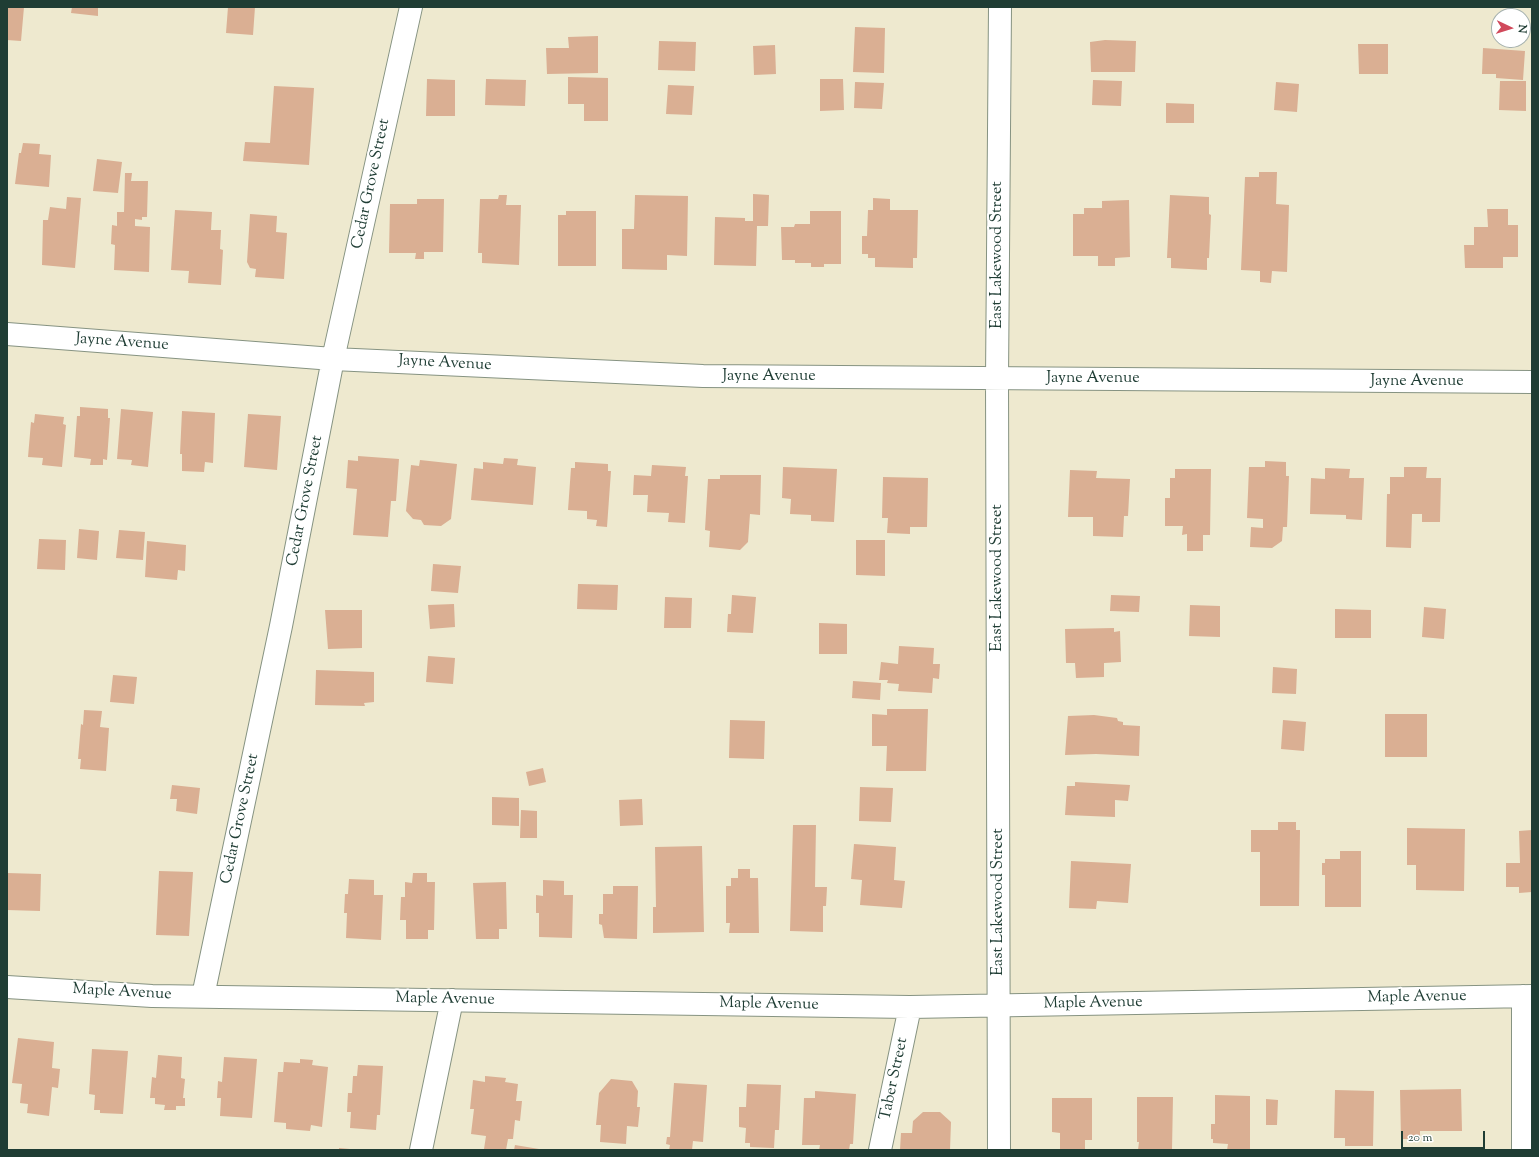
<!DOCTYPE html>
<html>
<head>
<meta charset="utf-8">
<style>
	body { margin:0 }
	#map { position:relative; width:1539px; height:1157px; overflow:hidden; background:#eee9cf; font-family:"Sorts Mill Goudy",serif }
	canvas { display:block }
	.frame { position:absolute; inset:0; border:8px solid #1f3d34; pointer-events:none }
	.north { position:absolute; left:1491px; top:8px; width:40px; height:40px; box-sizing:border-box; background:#fff; border:1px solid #a5b1ae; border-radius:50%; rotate:94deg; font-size:11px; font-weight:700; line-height:16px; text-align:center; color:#1f3d34 }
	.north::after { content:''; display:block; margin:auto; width:14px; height:18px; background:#d1495b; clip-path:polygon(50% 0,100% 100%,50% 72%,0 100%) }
	.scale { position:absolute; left:1401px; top:1131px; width:84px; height:18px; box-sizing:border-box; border:2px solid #1f3d34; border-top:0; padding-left:5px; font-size:12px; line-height:14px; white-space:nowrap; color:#1f3d34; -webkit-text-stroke:3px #fff; paint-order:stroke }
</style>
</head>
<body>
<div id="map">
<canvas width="1539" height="1157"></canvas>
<div class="frame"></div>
<div class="north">N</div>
<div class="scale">20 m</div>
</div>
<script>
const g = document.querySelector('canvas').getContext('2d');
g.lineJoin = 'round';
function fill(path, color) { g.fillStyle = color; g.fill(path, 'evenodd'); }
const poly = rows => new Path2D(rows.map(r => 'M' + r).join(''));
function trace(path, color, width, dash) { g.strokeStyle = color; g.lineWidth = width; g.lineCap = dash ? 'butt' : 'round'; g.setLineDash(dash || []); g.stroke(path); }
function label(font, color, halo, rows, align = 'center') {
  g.font = font + ' "Sorts Mill Goudy",serif'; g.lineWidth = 4; g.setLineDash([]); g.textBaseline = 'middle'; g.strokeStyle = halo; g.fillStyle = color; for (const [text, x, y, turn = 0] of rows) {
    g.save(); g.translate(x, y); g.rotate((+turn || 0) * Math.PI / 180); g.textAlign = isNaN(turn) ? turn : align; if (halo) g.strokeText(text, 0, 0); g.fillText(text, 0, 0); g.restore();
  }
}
fill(poly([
	[7,7,24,7,21,41,7,40],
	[72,7,98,7,98,16,71,13],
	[228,7,255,7,253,35,226,33],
	[855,27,885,28,884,73,853,72],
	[598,36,598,73,547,74,546,48,569,48,568,37],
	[1105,40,1136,41,1135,72,1091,72,1090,42],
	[659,41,696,42,695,71,658,70],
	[1358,44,1388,44,1388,74,1359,74],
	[775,45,776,74,754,75,753,46],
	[1483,48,1525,51,1523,80,1496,78,1496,74,1482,74],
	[568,77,608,78,608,121,584,121,584,104,568,104],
	[427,79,455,80,455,116,426,116],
	[486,79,526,80,525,106,485,105],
	[820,79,843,79,844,110,820,111],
	[1093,80,1122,81,1121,106,1092,105],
	[1500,81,1526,81,1526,111,1499,110],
	[855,82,884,83,882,109,854,108],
	[1276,82,1299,84,1297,112,1274,110],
	[668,85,694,86,692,115,666,114],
	[274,86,314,88,309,165,243,161,245,142,270,143],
	[1166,103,1194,104,1194,123,1166,123],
	[23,143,40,144,39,154,51,155,49,187,15,184,19,153,21,153],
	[97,159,122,162,118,193,93,191],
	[1259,172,1277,172,1276,204,1289,205,1287,272,1272,271,1271,283,1260,282,1260,271,1241,270,1245,177,1259,177],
	[125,173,132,173,131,181,148,181,147,217,142,217,142,220,135,219,135,226,150,227,149,272,114,270,115,245,111,244,112,225,117,226,117,212,124,212],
	[753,194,769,195,768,226,757,226,756,266,714,265,715,217,745,218,745,221,753,221],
	[499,195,507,195,506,205,521,205,519,265,482,263,482,253,478,253,480,199,498,199],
	[635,195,688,196,687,256,667,255,667,270,622,269,622,229,634,229],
	[1170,195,1209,197,1209,214,1211,215,1209,258,1207,258,1207,270,1171,268,1171,258,1167,258],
	[67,197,81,198,75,268,42,265,43,220,48,220,50,207,66,209],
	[873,198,890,199,890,210,918,210,917,258,913,258,913,268,875,267,875,258,868,258,868,254,862,254,862,236,867,236,868,210,873,210],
	[417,199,444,199,443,252,424,252,424,259,415,259,416,253,389,253,390,204,417,204],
	[1129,200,1130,257,1115,258,1115,266,1098,266,1098,256,1073,256,1073,214,1084,214,1084,208,1102,208,1102,201],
	[1487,209,1508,209,1508,225,1518,225,1518,257,1503,257,1503,268,1465,268,1464,245,1474,245,1474,227,1488,227],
	[175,210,212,212,211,230,221,230,220,249,223,250,221,285,188,283,189,271,171,270],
	[566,211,596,211,596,266,558,266,558,215,566,215],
	[810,211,841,211,841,264,824,264,824,267,811,267,811,263,795,263,795,260,782,260,781,227,794,227,795,224,810,224],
	[250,214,277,216,276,232,287,233,284,279,255,277,256,269,250,268,247,262],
	[80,407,108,409,108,418,110,418,107,460,103,459,103,465,90,465,91,459,74,457,77,416,80,416],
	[121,409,153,412,148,467,131,465,132,460,117,459],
	[182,411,215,413,213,463,205,462,204,472,182,471,182,454,180,454],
	[35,414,64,417,63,424,66,425,62,467,42,465,43,458,28,457,31,422,34,423],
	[248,414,281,416,277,470,244,467],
	[358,456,399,459,396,501,391,501,388,537,353,535,357,489,346,488,348,460,358,461],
	[504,458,518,459,517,465,536,467,533,505,471,500,474,468,483,469,483,462,503,464],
	[420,460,457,464,451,519,441,526,424,525,421,520,413,519,406,511,411,465,419,466],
	[1265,461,1286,462,1286,476,1289,476,1287,527,1283,527,1282,541,1272,548,1250,547,1251,527,1263,528,1263,519,1247,518,1249,467,1265,467],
	[575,462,608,464,608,471,611,471,607,527,596,526,597,520,587,519,587,511,568,510,571,468,575,468],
	[652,465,686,467,685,476,688,476,685,523,668,522,669,513,647,512,648,495,633,495,634,475,651,476],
	[783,467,837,469,834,522,811,521,811,515,790,514,791,499,782,498],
	[1404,467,1427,467,1426,478,1441,478,1440,522,1422,522,1422,514,1412,514,1411,548,1386,547,1387,494,1390,494,1390,477,1404,477],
	[1325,468,1350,469,1349,478,1364,478,1362,520,1346,519,1346,515,1310,514,1311,478,1325,479],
	[1175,469,1211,469,1210,535,1203,535,1203,551,1187,551,1187,534,1182,535,1183,526,1165,526,1165,498,1170,498,1170,478,1175,478],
	[1070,470,1097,471,1096,478,1130,479,1128,516,1124,516,1123,537,1093,536,1093,517,1068,517],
	[720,475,761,475,760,515,750,514,748,542,740,550,709,547,710,531,705,530,708,479,720,479],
	[883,477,928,478,927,527,910,527,910,534,887,533,888,518,882,518],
	[79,529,99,531,97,560,77,558],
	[119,530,145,532,143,560,116,558],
	[39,539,66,540,65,570,37,569],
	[856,540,885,540,885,576,856,575],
	[147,541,186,545,185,571,178,570,177,580,145,577],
	[433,564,461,566,458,593,431,591],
	[578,584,618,585,617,610,577,609],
	[732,595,756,597,753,633,727,632,728,614,731,614],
	[1111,595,1140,596,1139,612,1110,611],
	[665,597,692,598,691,628,664,628],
	[454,604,455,627,430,629,428,605],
	[1190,605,1220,606,1220,637,1189,636],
	[1424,607,1446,609,1444,639,1422,637],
	[1335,609,1371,610,1371,638,1335,638],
	[325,610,362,610,362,648,328,649],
	[819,623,847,624,847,654,819,654],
	[1114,628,1114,632,1120,631,1121,662,1104,663,1104,677,1076,678,1075,663,1066,663,1065,629],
	[899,646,934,648,933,664,940,664,939,679,933,678,932,693,898,691,899,684,887,683,888,680,879,680,881,662,898,664],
	[428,656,455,658,453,684,426,682],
	[1273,667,1297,669,1296,694,1272,693],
	[316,670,374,672,374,702,364,703,365,706,315,705],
	[113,675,137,677,134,704,110,702],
	[853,681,881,683,880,700,852,698],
	[887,709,928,709,926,771,886,771,887,746,872,746,872,714,887,715],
	[84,710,102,711,100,727,109,728,106,771,80,769,81,759,78,759,81,724,83,725],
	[1385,714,1427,714,1427,757,1385,757],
	[1094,715,1117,718,1118,721,1123,722,1123,725,1140,726,1139,756,1096,754,1065,755,1068,716],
	[730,720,765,721,764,759,729,758],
	[1283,720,1306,722,1304,751,1281,749],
	[543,768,546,782,529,786,526,772],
	[1075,782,1130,785,1128,801,1115,800,1115,817,1065,815,1067,786,1075,786],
	[172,785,200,788,197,814,176,811,177,799,170,799],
	[860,787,893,788,891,822,859,821],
	[492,797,519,798,519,826,492,825],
	[642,799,643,825,620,826,619,800],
	[521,810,537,811,537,838,520,838],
	[1278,822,1296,822,1296,830,1300,830,1299,906,1260,906,1260,852,1251,852,1251,830,1278,830],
	[793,825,816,825,815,887,827,887,826,906,823,906,823,932,790,931],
	[1407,828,1465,829,1464,891,1416,890,1416,865,1407,865],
	[1532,830,1532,892,1519,893,1519,887,1506,887,1506,863,1520,863,1519,831],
	[854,844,896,847,894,880,905,881,902,908,860,905,862,880,851,879],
	[702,846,704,932,653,933,653,907,656,907,655,847],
	[1340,851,1361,851,1361,907,1325,907,1325,875,1322,875,1322,863,1325,863,1325,859,1340,859],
	[1071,861,1131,864,1128,903,1097,901,1096,909,1069,908],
	[738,869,750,869,750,878,758,878,759,933,729,933,730,923,726,923,726,886,731,886,731,878,738,878],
	[159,871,193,872,189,936,156,935],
	[7,873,41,874,40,911,7,910],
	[413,873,427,873,427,882,435,882,434,930,428,930,428,939,406,939,406,920,400,920,401,897,405,897,405,882,412,883],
	[349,879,374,880,374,895,383,895,381,940,346,938,347,913,344,913,345,894,348,894],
	[543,880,564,881,564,895,573,895,572,938,539,937,539,913,536,913,536,895,543,896],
	[506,882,507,929,499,929,499,939,476,939,473,883],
	[613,886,638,886,637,939,604,938,602,925,599,924,599,914,603,914,603,894,613,894],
	[18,1038,54,1042,52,1068,60,1069,58,1088,52,1087,49,1116,27,1113,28,1104,20,1103,22,1084,12,1083],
	[92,1049,128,1051,123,1114,100,1113,100,1110,94,1110,95,1095,89,1094],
	[158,1055,182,1057,181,1078,185,1079,183,1098,185,1098,185,1106,176,1106,176,1110,164,1110,165,1105,155,1104,155,1098,150,1098,152,1077,156,1078],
	[224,1057,257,1059,252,1118,220,1116,221,1098,217,1098,218,1081,222,1082],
	[300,1059,313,1060,312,1065,328,1067,322,1127,311,1125,310,1131,286,1129,286,1123,274,1122,278,1072,283,1072,284,1062,300,1063],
	[358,1065,383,1066,380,1115,377,1115,376,1130,350,1128,351,1112,347,1112,348,1093,352,1093,353,1076,357,1076],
	[485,1076,506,1078,505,1082,518,1084,516,1101,522,1101,520,1121,515,1120,513,1139,508,1139,506,1150,484,1149,486,1136,471,1134,474,1109,470,1109,473,1080,485,1082],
	[611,1079,632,1081,638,1091,637,1107,640,1107,638,1127,627,1126,626,1144,600,1142,601,1125,596,1125,599,1093],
	[674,1083,707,1085,703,1142,693,1141,692,1150,669,1150,670,1145,666,1144,667,1137,670,1137],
	[747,1084,781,1085,779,1130,775,1130,774,1148,750,1147,750,1143,745,1143,746,1128,739,1127,739,1107,746,1107],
	[1461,1089,1462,1131,1420,1131,1420,1139,1401,1139,1400,1090],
	[1335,1090,1374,1091,1373,1146,1345,1146,1345,1138,1334,1138],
	[815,1091,856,1094,853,1144,850,1144,849,1150,819,1150,820,1145,802,1145,804,1098,815,1098],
	[1215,1095,1250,1096,1250,1150,1227,1150,1228,1144,1213,1143,1213,1139,1211,1139,1211,1124,1215,1124],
	[1137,1097,1173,1097,1172,1150,1138,1150,1139,1142,1137,1142],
	[1052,1098,1092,1098,1092,1140,1085,1140,1085,1150,1060,1150,1060,1133,1052,1132],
	[1266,1099,1278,1100,1277,1125,1266,1125],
	[923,1112,940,1112,951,1122,950,1150,900,1150,901,1133,912,1133,913,1121],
	[515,1145,539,1149,539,1150,514,1150],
	[339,1148,350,1149,349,1150,339,1150]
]), '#daaf93');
const minor = poly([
	[7,334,333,359,703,376,1532,382],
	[7,987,152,996,910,1007,1532,996],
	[203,996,281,626,333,359,411,7],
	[1523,996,1523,1150],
	[421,1150,452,1000],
	[880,1150,910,1007],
	[999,1150,997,378,1000,7]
]);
trace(minor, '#869382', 24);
trace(minor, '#fff', 22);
label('16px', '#1f3d34', '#fff', [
	["Cedar Grove Street",372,184,-78],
	["East Lakewood Street",998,255,-90],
	["Jayne Avenue",122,343,4],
	["Jayne Avenue",445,364,3],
	["Jayne Avenue",769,377],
	["Jayne Avenue",1093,379],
	["Jayne Avenue",1417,382],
	["Cedar Grove Street",306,501,-79],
	["East Lakewood Street",998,578,-90],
	["Cedar Grove Street",241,819,-78],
	["East Lakewood Street",999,902,-90],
	["Maple Avenue",122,993,3],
	["Maple Avenue",1417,998,-1],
	["Maple Avenue",445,1000,1],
	["Maple Avenue",1093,1004,-1],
	["Maple Avenue",769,1005,1],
	["Taber Street",895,1079,-78]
]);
</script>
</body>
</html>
